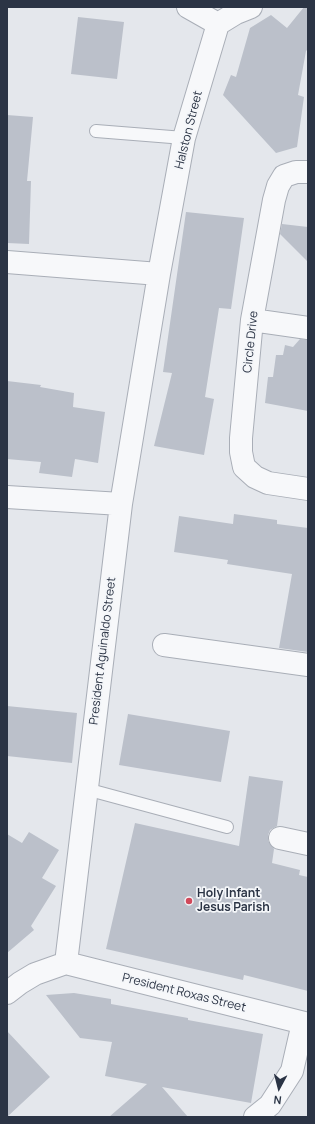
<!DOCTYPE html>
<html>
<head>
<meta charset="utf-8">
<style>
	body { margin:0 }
	#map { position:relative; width:315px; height:1124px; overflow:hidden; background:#e4e7ec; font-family:Manrope,sans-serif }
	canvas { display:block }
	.frame { position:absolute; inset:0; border:8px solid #2b3445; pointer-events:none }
	.north { position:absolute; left:259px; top:1068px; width:40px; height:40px; -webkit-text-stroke:3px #f4f6f9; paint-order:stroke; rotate:187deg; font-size:11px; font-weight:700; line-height:16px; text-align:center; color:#2b3445 }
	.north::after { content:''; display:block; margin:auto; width:14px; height:18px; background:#2b3445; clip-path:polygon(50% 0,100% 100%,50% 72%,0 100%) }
</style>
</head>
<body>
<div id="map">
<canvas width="315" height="1124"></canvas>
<div class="frame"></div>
<div class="north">N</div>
</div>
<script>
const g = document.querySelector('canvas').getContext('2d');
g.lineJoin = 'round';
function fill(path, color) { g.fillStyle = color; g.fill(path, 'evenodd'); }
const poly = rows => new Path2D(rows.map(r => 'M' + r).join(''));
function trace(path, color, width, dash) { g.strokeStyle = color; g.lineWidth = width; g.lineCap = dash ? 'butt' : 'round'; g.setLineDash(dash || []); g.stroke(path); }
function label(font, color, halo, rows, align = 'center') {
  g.font = font + ' Manrope,sans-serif'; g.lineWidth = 3.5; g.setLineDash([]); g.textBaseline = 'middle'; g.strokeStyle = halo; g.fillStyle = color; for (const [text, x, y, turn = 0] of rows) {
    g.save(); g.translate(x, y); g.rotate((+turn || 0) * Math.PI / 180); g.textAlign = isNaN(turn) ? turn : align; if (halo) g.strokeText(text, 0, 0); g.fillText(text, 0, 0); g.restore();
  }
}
fill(poly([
	[304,7,308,7,308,49,306,51,298,95,304,97,297,147,276,153,223,95,231,75,236,77,250,28,271,15,287,28],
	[78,17,124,22,117,79,71,74],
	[7,115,33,117,27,181,31,181,29,244,7,243],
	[186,212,244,218,231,309,219,308,205,397,214,399,204,455,154,446,172,373,163,372],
	[282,224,308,227,308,262,280,234],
	[300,339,308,340,308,411,265,403,268,377,273,377,276,355,283,355,285,345,293,347],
	[7,381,41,385,40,387,74,393,73,407,105,412,98,463,75,459,72,477,39,473,41,462,7,459],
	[234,514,277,520,277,524,308,528,308,652,279,648,292,574,227,564,228,560,174,552,179,516,233,524],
	[7,706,77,713,72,763,7,756],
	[128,714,230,731,221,782,119,765],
	[249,776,283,781,277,826,270,830,268,835,268,841,274,849,272,863,300,870,299,875,308,877,308,991,244,975,243,980,106,949,135,823,239,846],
	[29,832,59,850,42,878,56,886,31,926,34,930,7,953,7,834,22,843],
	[74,993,111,999,111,1004,188,1018,188,1020,263,1034,251,1103,162,1087,188,1117,109,1117,147,1084,105,1076,112,1042,80,1038,46,995],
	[7,1031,50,1077,7,1117]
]), '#bbc0ca');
const lane = poly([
	[96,131,184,138],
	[86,789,227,827]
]);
const street = poly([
	[188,7,218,24],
	[308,172,296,172,284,176,278,186,274,200,252,320,241,438,241,452,244,467,255,477,268,483,308,489],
	[7,262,159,274],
	[252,320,308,328],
	[7,497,121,504],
	[164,645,308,665],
	[280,838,308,844],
	[66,963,121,504,159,274,184,138,218,24,236,13,251,7],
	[66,963,308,1024],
	[7,993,20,983,35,974,66,963],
	[255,1117,270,1105,292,1071,303,1023]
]);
trace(lane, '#a9aeb7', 14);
trace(street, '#a9aeb7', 24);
trace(lane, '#f7f8fa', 12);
trace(street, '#f7f8fa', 22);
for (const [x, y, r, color] of [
	[189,901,4,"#d1495b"]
]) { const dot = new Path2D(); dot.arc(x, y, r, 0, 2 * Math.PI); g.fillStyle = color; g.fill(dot); trace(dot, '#f4f6f9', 1.5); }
label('12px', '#2b3445', '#f4f6f9', [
	["Halston Street",189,130,-76],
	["Circle Drive",251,342,-84],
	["President Aguinaldo Street",103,651,-83],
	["President Roxas Street",184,993,14]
]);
label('bold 12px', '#2b3445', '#f4f6f9', [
	["Holy Infant",197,894],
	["Jesus Parish",197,908]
], 'left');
</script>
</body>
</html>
